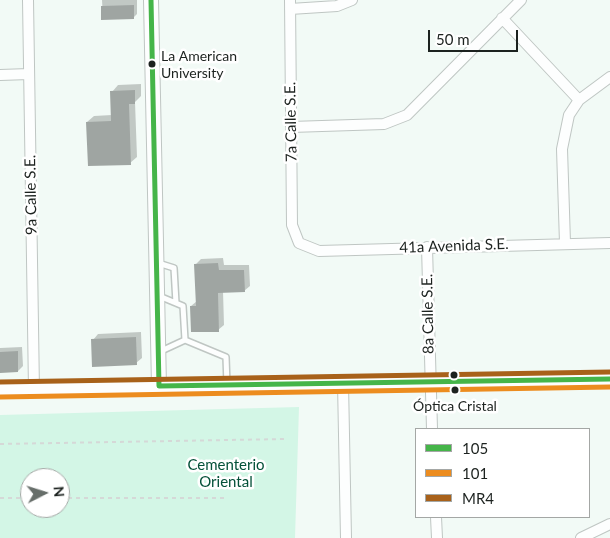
<!DOCTYPE html>
<html>
<head>
<meta charset="utf-8">
<style>
	body { margin:0 }
	#map { position:relative; width:610px; height:538px; overflow:hidden; background:#f2faf6; font-family:Lato,sans-serif }
	canvas { display:block }
	.legend { position:absolute; left:415px; top:428px; width:175px; height:90px; box-sizing:border-box; background:#fff; border:1px solid #a4a7a5; margin:0; padding:6px 9px; list-style:none; font-size:15px; color:#1c221f }
	.legend li { display:flex; align-items:center; gap:10px; height:25px }
	.legend b { width:25px; border:1px solid #a4a7a5 }
	.north { position:absolute; left:20px; top:468px; width:50px; height:50px; box-sizing:border-box; background:#fff; border:1px solid #a4a7a5; border-radius:50%; rotate:85deg; font-size:14px; font-weight:700; line-height:20px; text-align:center; color:#1c221f }
	.north::after { content:''; display:block; margin:auto; width:18px; height:22px; background:#676e6a; clip-path:polygon(50% 0,100% 100%,50% 72%,0 100%) }
	.scale { position:absolute; left:428px; top:30px; width:90px; height:22px; box-sizing:border-box; border:2px solid #1c221f; border-top:0; padding-left:6px; font-size:15px; line-height:18px; white-space:nowrap; color:#1c221f; -webkit-text-stroke:4px #fff; paint-order:stroke }
</style>
</head>
<body>
<div id="map">
<canvas width="610" height="538"></canvas>
<ul class="legend">
<li><b style="height:6px;background:#45b549"></b>105</li>
<li><b style="height:6px;background:#ec8c1f"></b>101</li>
<li><b style="height:6px;background:#a8611a"></b>MR4</li>
</ul>
<div class="north">N</div>
<div class="scale">50 m</div>
</div>
<script>
const g = document.querySelector('canvas').getContext('2d');
g.lineJoin = 'round';
function fill(path, color) { g.fillStyle = color; g.fill(path, 'evenodd'); }
const poly = rows => new Path2D(rows.map(r => 'M' + r).join(''));
function trace(path, color, width, dash) { g.strokeStyle = color; g.lineWidth = width; g.lineCap = dash ? 'butt' : 'round'; g.setLineDash(dash || []); g.stroke(path); }
function label(font, color, halo, rows, align = 'center') {
  g.font = font + ' Lato,sans-serif'; g.lineWidth = 5; g.setLineDash([]); g.textBaseline = 'middle'; g.strokeStyle = halo; g.fillStyle = color; for (const [text, x, y, turn = 0] of rows) {
    g.save(); g.translate(x, y); g.rotate((+turn || 0) * Math.PI / 180); g.textAlign = isNaN(turn) ? turn : align; if (halo) g.strokeText(text, 0, 0); g.fillText(text, 0, 0); g.restore();
  }
}
fill(poly([
	[299,407,295,538,0,538,0,415],
	[30,478,60,478,60,508,30,508]
]), '#d3f6e6');
fill(poly([
	[102,0,137,0,137,14,133,18,103,19],
	[141,84,141,96,135,102,137,157,130,163,87,122,94,116,112,115,112,92,118,85],
	[223,258,224,265,249,265,250,286,244,291,223,291,224,325,218,330,191,306,197,301,196,264,201,259],
	[141,332,142,358,136,363,93,340,98,334],
	[22,347,23,366,18,371,0,371,0,348]
]), '#0003');
fill(poly([
	[134,5,134,19,101,20,101,6],
	[135,90,135,104,129,104,131,165,88,166,86,122,111,121,110,91],
	[218,263,219,270,244,270,245,292,218,293,219,332,191,332,190,306,196,306,194,264],
	[136,337,137,365,92,367,91,339],
	[18,351,18,372,0,373,0,352]
]), '#9fa5a2');
const lane = poly([
	[158,263,174,268,176,303],
	[159,296,183,306,185,340,159,352],
	[185,340,226,357,227,385]
]);
const street = poly([
	[28,0,34,390],
	[290,0,292,225,299,243,319,251,610,243],
	[290,9,337,6,352,0],
	[502,18,579,100],
	[0,75,29,74],
	[291,127,384,124,407,115,521,0],
	[565,243,562,149,569,115,579,100,610,77],
	[427,247,432,429],
	[343,383,346,538],
	[436,517,437,538],
	[581,538,610,524]
]);
const secondary = poly([
	[151,0,159,386],
	[0,390,610,379]
]);
trace(lane, '#bfc6c3', 8);
trace(street, '#bfc6c3', 12);
trace(secondary, '#bfc6c3', 16);
trace(poly([
	[0,444,286,439],
	[0,498,30,498],
	[60,498,225,498]
]), '#d5d8d7', 2, [4, 4]);
trace(lane, '#fdfefe', 5);
trace(street, '#fdfefe', 10);
trace(secondary, '#fdfefe', 14);
trace(poly([
	[151,0,159,386],
	[159,386,610,379]
]), '#45b549', 5);
trace(poly([
	[0,397,610,387]
]), '#ec8c1f', 5);
trace(poly([
	[0,382,610,372]
]), '#a8611a', 5);
for (const [x, y, r, color] of [
	[152,64,4.5,"#1c221f"],
	[454,375,4.5,"#1c221f"],
	[455,390,4.5,"#1c221f"]
]) { const dot = new Path2D(); dot.arc(x, y, r, 0, 2 * Math.PI); g.fillStyle = color; g.fill(dot); trace(dot, '#fff', 2); }
label('14px', '#1c221f', '#fff', [
	["La American",161,56],
	["University",161,73],
	["Óptica Cristal",455,406,"center"]
], 'left');
label('15px', '#1c221f', '#fff', [
	["7a Calle S.E.",291,122,-91],
	["9a Calle S.E.",31,195,-91],
	["41a Avenida S.E.",454,246,-2],
	["8a Calle S.E.",428,314,-91]
]);
label('15px', '#045139', '#fff', [
	["Cementerio",226,465],
	["Oriental",226,482]
]);
</script>
</body>
</html>
